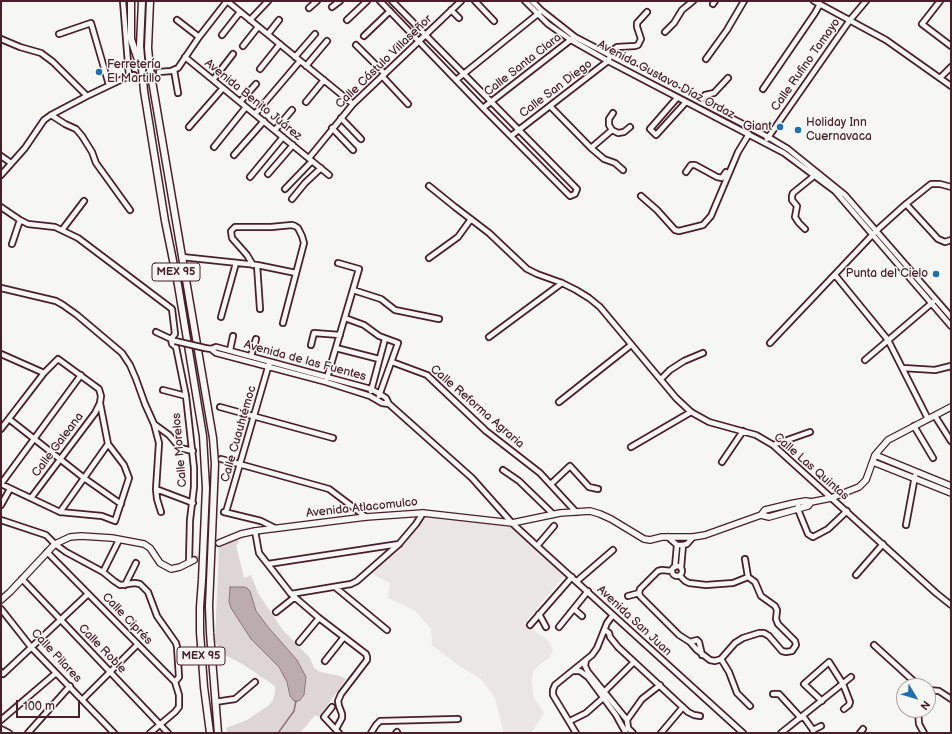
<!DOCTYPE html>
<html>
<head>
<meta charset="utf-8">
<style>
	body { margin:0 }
	#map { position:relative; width:952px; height:734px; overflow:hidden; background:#f6f6f2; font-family:"Balsamiq Sans",sans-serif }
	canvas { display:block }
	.frame { position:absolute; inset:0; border:2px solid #4a1f2b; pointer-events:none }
	.north { position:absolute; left:896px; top:678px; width:40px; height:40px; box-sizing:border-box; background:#f6f6f2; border:1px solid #b1a0a2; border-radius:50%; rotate:128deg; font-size:11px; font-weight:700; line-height:16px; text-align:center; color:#4a1f2b }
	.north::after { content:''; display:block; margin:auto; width:14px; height:18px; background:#1f6fb2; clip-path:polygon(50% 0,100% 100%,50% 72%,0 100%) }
	.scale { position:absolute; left:16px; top:700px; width:64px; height:18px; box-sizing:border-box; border:2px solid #4a1f2b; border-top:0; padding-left:5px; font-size:12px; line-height:14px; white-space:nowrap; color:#4a1f2b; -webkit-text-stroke:3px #f6f6f2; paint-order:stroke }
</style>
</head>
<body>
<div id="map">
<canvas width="952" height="734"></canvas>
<div class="frame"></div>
<div class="north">N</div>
<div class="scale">100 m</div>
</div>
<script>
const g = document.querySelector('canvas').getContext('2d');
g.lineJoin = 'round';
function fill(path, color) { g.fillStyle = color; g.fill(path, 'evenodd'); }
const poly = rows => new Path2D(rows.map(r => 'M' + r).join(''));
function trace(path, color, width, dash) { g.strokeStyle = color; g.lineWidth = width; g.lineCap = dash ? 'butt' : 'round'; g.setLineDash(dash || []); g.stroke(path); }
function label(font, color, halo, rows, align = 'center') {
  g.font = font + ' "Balsamiq Sans",sans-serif'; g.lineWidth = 3; g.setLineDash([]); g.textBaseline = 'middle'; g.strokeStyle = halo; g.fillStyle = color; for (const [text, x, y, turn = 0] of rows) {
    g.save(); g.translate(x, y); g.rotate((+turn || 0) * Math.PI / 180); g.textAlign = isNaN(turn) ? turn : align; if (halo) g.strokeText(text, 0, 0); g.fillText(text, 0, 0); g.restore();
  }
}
fill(poly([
	[424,513,508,522,566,574,524,623,548,641,553,649,549,658,539,665,533,672,532,679,533,696,544,713,531,733,504,733,495,698,481,679,458,665,432,645,431,629,419,615,414,610,388,598,390,583,371,573,411,533]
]), '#e9e6e3');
fill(poly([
	[237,537,239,543,236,545,244,578,251,575,258,593,282,629,310,658,314,668,320,672,340,676,346,679,319,717,315,715,300,733,227,733,226,728,247,720,269,705,273,700,275,692,275,687,272,684,244,665,225,655,215,642,219,547]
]), '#ddd6d5');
const water = poly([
	[230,587,244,587,247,588,250,591,256,611,268,627,297,660,306,677,304,695,299,701,294,701,290,696,287,682,279,667,251,639,231,608,229,602,230,587]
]);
fill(water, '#bbadae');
trace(water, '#8e747a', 1);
trace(poly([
	[278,733,294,711,296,701]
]), '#8e747a', 1.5);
trace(poly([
	[134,75,159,72]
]), '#d4cbca', 4.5, [4.5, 2]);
trace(poly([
	[194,560,219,543]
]), '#d4cbca', 5.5, [5.5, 3]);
const minor = poly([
	[123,1,129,76],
	[227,1,353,104],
	[380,1,483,108,570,196,575,194,577,189,392,1],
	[475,1,494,21],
	[525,1,548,24,571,40,608,61,784,153,835,191,951,326],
	[532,1,542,11,575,37,768,137,788,149,845,195,951,317],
	[814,1,886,40,951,86],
	[940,1,922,24,951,46],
	[713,4,715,1],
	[332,7,340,1],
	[309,8,317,1],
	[451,10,459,18],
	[177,20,199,37],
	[250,20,268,1],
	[347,20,367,1],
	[665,32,674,23,682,10,693,1],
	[59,34,91,23,109,85],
	[268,34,279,20],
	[222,35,240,12],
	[364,36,390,11],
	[1,39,20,47,41,53,53,62,87,96],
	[356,45,384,73],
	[243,46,258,27],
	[185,57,329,175],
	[295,57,315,34],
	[706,59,727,30,744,1],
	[306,66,327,41],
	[260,69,280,44],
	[174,70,178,93],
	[159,72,171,71,178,68,199,37,227,1],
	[382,76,408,104],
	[940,78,951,67],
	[213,80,233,54],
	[456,80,539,13],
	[763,89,815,13,820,4],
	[677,98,650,129,656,135,686,102],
	[240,102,256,84],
	[306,102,324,80],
	[700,102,705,95,714,93,728,78],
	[550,106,591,148,604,159,615,163,623,170],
	[483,108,573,38],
	[613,113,609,119,609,125,612,130,618,133,624,132,630,127],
	[255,114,300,61],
	[51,115,65,124,76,129,82,136,92,152,96,163,130,210],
	[341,118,361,139],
	[189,127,223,88],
	[332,128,353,150],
	[275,130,292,110],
	[511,136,608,61,613,50,617,47,635,46,638,45,641,39,637,27,637,23,647,12],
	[767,139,850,20,866,1],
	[214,147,246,107],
	[591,148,612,130],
	[234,155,264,121],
	[1,156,11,163],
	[309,158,353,104,461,1],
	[686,172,691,165,695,165,717,177,722,178,726,172],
	[268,174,293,145],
	[1,175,25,148,44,120,51,115,87,96,129,76,134,75],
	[250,177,283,137],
	[429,186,455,207,489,233,527,269,537,274,562,283,576,290,589,298,600,307,676,398,691,412,709,422,756,435,773,445,936,593,951,605],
	[285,189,312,161],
	[641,196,657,210,675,230,679,231,703,225,711,216,738,152,749,134],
	[292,199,305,183,321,168],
	[906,204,938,239,945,242,951,240],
	[1,207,20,220,28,224,55,227,78,238,172,309,175,334,171,339,172,344,176,347,186,396,194,468,194,487,190,520,189,562],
	[805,229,799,223,795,217,797,206,792,200,792,196,793,193,814,176],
	[62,230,84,201],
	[12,244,20,220],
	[182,257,257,265,296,273],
	[429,258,458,237,471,219],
	[253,265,247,255,232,238,231,231,235,227,271,227,292,225,295,226,298,228,302,236,304,243,283,323],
	[257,265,260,309],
	[835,275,888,340,928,419],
	[1,288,56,301,63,305,77,315,122,353,130,365,136,379,145,404,154,424,159,443,156,489,157,499,161,512],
	[353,290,381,299,395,310,439,319],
	[221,317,236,263],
	[345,318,364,325,379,336,398,343,379,396],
	[156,332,173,340],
	[489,337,562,283],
	[770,343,876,231,906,204,931,184,940,184,951,187],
	[311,345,314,333,340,335],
	[205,348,211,349,216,347,371,389,380,394,386,398,389,404,472,478,512,523,537,546,743,733],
	[336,348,379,359],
	[211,349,216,353,326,382,370,396,382,403,389,404],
	[230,350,233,336],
	[1,354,44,373],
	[251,356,256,339],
	[865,360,933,302],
	[392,362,427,375,486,431,540,473,576,512],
	[903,368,935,370,951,366],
	[81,375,1,484,60,512,102,516,115,521,129,478,124,465,108,444,100,403],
	[327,378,359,269,338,263],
	[661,379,670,370,684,361,703,353],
	[163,390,186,396],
	[371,391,385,339],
	[559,402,631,345],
	[220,407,333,438],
	[935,416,951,441],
	[9,419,84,478,121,504],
	[154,424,169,435,180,448,193,451],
	[914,426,933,458],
	[1,429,44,373,58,359,99,389,101,396,100,403,95,413,31,498],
	[773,445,810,432],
	[631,447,691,412],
	[221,459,329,489,366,517],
	[722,462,743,431],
	[503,470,519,481,553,514],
	[551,484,570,466,589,487,598,489],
	[156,489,193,503],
	[1,505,10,489],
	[798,506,799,512,808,534,813,537,828,529,847,511],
	[60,512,108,444],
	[224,512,261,521,275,528],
	[226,512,269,364],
	[1,520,46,535,55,544,66,552,103,572,114,581,120,585,135,583,140,584,148,592,157,616,176,643,177,647,179,677,175,682],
	[906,525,915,476],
	[255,531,259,553,291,594,319,618,366,654,367,657,367,660,341,694,338,701,339,706,342,714,342,718,336,729],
	[668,537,677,545,683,545,687,544,693,537],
	[537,546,554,526],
	[47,552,175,682,179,695,179,707,175,712,150,733],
	[268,564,399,544],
	'672 571a5 5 0 1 1 10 0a5 5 0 1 1-10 0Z',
	[675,567,677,545],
	[681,568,683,545],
	[103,572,119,540],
	[856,575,883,544],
	[680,576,685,581,689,583,706,585,733,583,748,577],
	[22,579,168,733],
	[577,581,613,550],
	[125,585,136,563],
	[335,587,387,630],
	[639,593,640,596,679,635,690,642,697,650,710,660,715,661,721,659,735,643,743,638,759,633,764,633,769,636,782,651,786,652,792,651,796,645,795,641,778,624,776,619,777,610,775,606,761,596,755,582,748,577,745,559],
	[291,594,351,584,357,581,399,544,416,524,423,513],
	[628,596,639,593,640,589,658,571,662,570,672,571],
	[1,609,31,647,114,733],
	[574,609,582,616],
	[276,612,295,597],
	[539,614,546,627],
	[530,625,572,577],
	[559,627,588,591],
	[605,630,609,633,610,637,618,647,688,712,694,715,700,716],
	[299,642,319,618],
	[690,642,697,640,699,642,702,655],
	[874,645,919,686],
	[721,659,729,672,737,693,750,706],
	[586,660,585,666,588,672,627,720,628,728,633,733],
	[325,661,344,637],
	[573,671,580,671,588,677,616,715,626,733],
	[1,672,3,674,88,594],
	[928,690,939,691,951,699],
	[605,691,634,662],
	[773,694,779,694,801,718],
	[83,699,137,645],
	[822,701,804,684,829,662,843,684,850,702,849,705,844,709],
	[215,702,235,699,255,682],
	[332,707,324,717,339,733],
	[918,710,919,724,924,733],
	[803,716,813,730,813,733],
	[1,720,56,673],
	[627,720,642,699,660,685],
	[570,721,586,713,603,698],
	[1,729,9,733],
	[813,730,821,726],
	[28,733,70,686],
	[371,733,376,725,380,721,458,719],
	[396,733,397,732],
	[576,733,553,695,553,690,555,685,592,655,597,648,607,623,613,615],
	[661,733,683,707],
	[781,733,851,677],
	[860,733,863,729]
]);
const major = poly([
	[875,455,951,486],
	[873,462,951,493],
	[761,515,769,517,808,506,811,502],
	[219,543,241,534,255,531,366,517,423,513,512,523,560,513,590,511,600,514,611,519,644,539,650,540,662,537,693,537,705,535,761,515,765,510,794,503,806,501,811,502,831,498,859,487,866,480,875,455,888,440,951,407],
	[1,600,10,592,55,544,70,537,81,536,112,538,144,544,150,548,160,563,171,569,180,567,194,560]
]);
const highway = poly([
	[131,1,131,39,138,60],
	[142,1,140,46,144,91,165,221,178,285,203,436,206,488,202,580,200,607,200,632,204,687,210,733],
	[150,1,148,48,150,69,213,438,215,464,209,606,210,633,218,733]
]);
trace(minor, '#4a1f2b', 8);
trace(major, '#4a1f2b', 8);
trace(highway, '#4a1f2b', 9);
trace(minor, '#f6f6f2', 4.5);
trace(major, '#f6f6f2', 5.5);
trace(highway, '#f6f6f2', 6);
const minorBridge = poly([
	[175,341,205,348]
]);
trace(minorBridge, '#4a1f2b', 8, []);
trace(minorBridge, '#f6f6f2', 4.5);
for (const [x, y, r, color] of [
	[99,72,4,"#1f6fb2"],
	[780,127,4,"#1f6fb2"],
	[798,130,4,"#1f6fb2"],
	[936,274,4,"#1f6fb2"]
]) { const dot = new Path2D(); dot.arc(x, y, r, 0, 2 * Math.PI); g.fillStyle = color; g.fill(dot); trace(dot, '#f6f6f2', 1.5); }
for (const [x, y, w] of [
	[176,272,48],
	[201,656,48]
]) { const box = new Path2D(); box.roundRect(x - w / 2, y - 9, w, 18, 3); g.fillStyle = '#f6f6f2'; g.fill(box); trace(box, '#4a1f2b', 1); }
label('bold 11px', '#4a1f2b', null, [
	["MEX 95",176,272],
	["MEX 95",201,656]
]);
label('12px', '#4a1f2b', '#f6f6f2', [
	["Calle Cástulo Villaseñor",384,62,-44],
	["Calle Santa Clara",523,65,-38],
	["Calle Rufino Tamayo",806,65,-55],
	["Avenida Gustavo Díaz Ordaz",666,80,28],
	["Calle San Diego",556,89,-37],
	["Avenida Benito Juárez",253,100,39],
	["Avenida de las Fuentes",305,361,15],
	["Calle Reforma Agraria",477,407,41],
	["Calle Cuauhtémoc",239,434,-74],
	["Calle Galeana",58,445,-53],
	["Calle Morelos",180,450,-95],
	["Calle Las Quintas",811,467,41],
	["Avenida Atlacomulco",362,508,-6],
	["Calle Ciprés",127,619,46],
	["Avenida San Juan",634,621,43],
	["Calle Roble",102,649,46],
	["Calle Pilares",56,656,47]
]);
label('12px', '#4a1f2b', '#f6f6f2', [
	["Ferretería",107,65],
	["El Martillo",107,79],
	["Holiday Inn",806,123],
	["Cuernavaca",806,137],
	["Giant",772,127,"right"],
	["Punta del Cielo",928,274,"right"]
], 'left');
</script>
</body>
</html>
